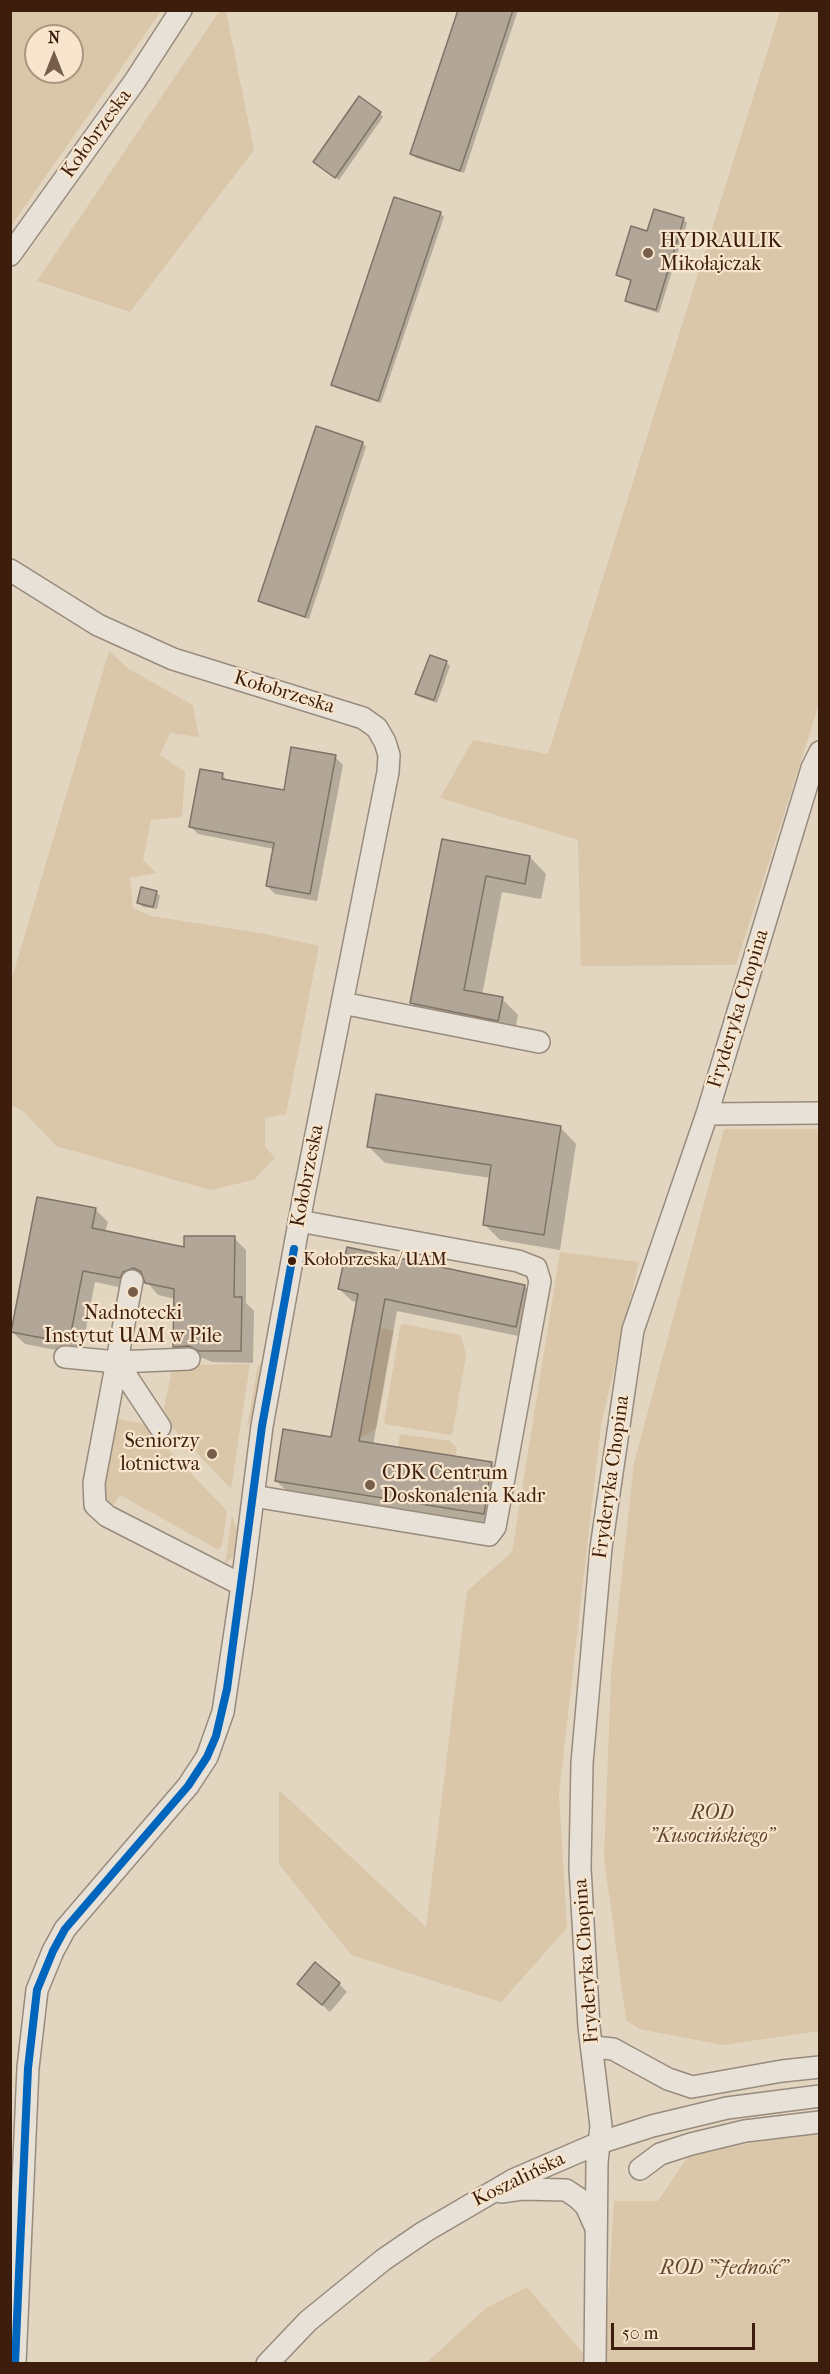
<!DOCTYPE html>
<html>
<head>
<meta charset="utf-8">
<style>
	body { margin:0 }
	#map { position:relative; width:830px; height:2374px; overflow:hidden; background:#e3d6c1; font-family:"IM FELL French Canon",serif }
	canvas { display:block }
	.frame { position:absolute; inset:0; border:12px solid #3d1d0b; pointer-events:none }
	.north { position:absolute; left:24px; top:24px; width:60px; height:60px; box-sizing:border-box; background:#f7e6cd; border:2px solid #ad967f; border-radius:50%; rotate:0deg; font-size:16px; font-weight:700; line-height:24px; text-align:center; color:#3d1d0b }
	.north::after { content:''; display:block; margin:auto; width:21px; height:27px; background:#775e4b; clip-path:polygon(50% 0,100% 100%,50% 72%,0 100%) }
	.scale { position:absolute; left:611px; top:2323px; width:144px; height:27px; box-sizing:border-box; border:3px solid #3d1d0b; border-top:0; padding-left:8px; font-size:18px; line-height:21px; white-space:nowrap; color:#3d1d0b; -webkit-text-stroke:4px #f7e6cd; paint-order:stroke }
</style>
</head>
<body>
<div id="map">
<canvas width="830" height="2374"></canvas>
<div class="frame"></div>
<div class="north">N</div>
<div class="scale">50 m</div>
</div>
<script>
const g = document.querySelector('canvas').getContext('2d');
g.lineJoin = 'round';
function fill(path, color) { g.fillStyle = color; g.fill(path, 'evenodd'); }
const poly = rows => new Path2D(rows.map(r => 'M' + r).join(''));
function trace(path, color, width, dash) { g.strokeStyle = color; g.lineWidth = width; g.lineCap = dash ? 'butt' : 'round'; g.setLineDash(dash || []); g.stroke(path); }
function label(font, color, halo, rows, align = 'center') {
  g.font = font + ' "IM FELL French Canon",serif'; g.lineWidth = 4.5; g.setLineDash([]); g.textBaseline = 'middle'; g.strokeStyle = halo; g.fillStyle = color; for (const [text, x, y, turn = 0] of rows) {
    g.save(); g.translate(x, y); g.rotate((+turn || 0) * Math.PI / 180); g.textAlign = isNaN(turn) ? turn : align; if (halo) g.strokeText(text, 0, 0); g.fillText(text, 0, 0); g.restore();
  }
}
fill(poly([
	[11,10,161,11,11,226,10,11],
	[36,36,72,36,72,72,36,72],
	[220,10,226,11,254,150,130,312,37,281],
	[780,11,819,11,819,704,736,965,581,966,578,840,440,798,473,740,548,754],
	[109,651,129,669,193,705,199,737,170,733,160,755,185,772,182,817,151,820,143,860,157,873,130,878,133,908,151,916,266,934,319,946,286,1114,265,1118,265,1146,275,1158,254,1180,210,1190,56,1146,24,1112,11,1105,11,981],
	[724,1129,819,1129,820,2031,723,2045,639,2029,626,2020,604,1858,611,1674,634,1463],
	[560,1252,639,1262,601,1425,559,1793,567,1928,501,2002,351,1955,279,1864,279,1790,426,1927,467,1591,512,1552],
	[403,1324,461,1335,466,1355,453,1432,450,1435,385,1424,384,1422,400,1327],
	[380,1328,394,1331,377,1428,360,1438],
	[250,1364,231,1489,162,1417,173,1365],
	[258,1365,264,1365,255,1413,247,1428],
	[114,1418,144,1424,227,1511,222,1544,219,1550,120,1495,112,1507,106,1500,102,1489],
	[400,1434,450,1441,457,1448,455,1456,398,1447],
	[232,1516,237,1530,235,1554,225,1564],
	[819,2132,819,2363,604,2364,614,2201,658,2201,689,2155,794,2135],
	[527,2287,584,2354,584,2363,426,2363,486,2308]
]), '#dac6a9');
fill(poly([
	[460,10,518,10,464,173,416,158,412,154],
	[380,113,383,117,339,180,319,166],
	[655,211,684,220,687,223,659,313,630,304,626,300,632,282,618,275,648,233],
	[440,213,444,217,381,403,336,388,332,385],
	[363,443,366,447,309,619,263,604,259,600],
	[446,662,450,666,437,703,420,697,416,693],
	[335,757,343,765,317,901,275,894,267,886,274,849,198,834,190,826,222,775,229,782,285,792],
	[443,841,530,857,546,874,541,899,502,892,482,995,502,999,518,1015,514,1036,428,1019,412,1003],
	[156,892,160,896,157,909,143,907,139,903],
	[560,1127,576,1144,560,1250,500,1240,484,1224,491,1178,385,1163,369,1147],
	[95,1209,108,1222,105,1232,185,1248,234,1238,246,1250,246,1303,254,1311,253,1363,212,1362,203,1358,187,1359,174,1346,175,1299,158,1295,146,1281,140,1281,132,1290,95,1282,81,1355,25,1344,12,1332],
	[524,1286,537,1298,528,1338,397,1311,373,1445,491,1463,503,1475,496,1525,289,1493,276,1481,332,1439,357,1302,352,1301,339,1289],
	[339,1984,347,1992,330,2012,307,1992]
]), '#0003');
const building = poly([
	[458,10,513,10,460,171,410,154,458,10],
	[359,96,381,112,335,178,313,162,359,96],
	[394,197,441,212,378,401,331,385,394,197],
	[654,209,684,218,656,310,625,301,631,280,616,275,631,226,647,231,654,209],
	[316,426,363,442,305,617,258,601,316,426],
	[430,655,447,661,434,700,415,694,430,655],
	[291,747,336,755,310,894,266,886,274,843,189,827,200,769,223,773,222,779,284,790,291,747],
	[442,839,530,856,525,884,486,876,464,990,503,997,498,1021,410,1003,442,839],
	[141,887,157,891,153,907,137,903,141,887],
	[376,1094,561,1126,544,1235,483,1225,491,1165,367,1147,376,1094],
	[37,1197,96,1208,92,1228,184,1247,184,1236,235,1236,234,1297,242,1297,241,1351,198,1351,189,1346,173,1347,174,1289,145,1283,141,1272,134,1268,123,1272,120,1278,83,1271,69,1343,11,1332,37,1197],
	[347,1247,525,1285,516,1327,385,1299,359,1441,492,1462,484,1514,275,1481,283,1429,331,1437,358,1294,338,1289,347,1247],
	[315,1962,340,1983,322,2005,297,1984,315,1962]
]);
fill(building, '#b1a697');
trace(building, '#7f7366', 1.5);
const minor = poly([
	[10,255,135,81,181,10],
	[10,570,98,625,173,659,363,718,377,728,385,742,389,755,388,772,304,1195,262,1426,242,1585,223,1712,207,1757,188,1786,65,1929,53,1951,37,1990,28,2068,15,2364],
	[342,1003,539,1042],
	[707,1114,820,1113],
	[132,1281,94,1483,95,1505,107,1516,242,1585],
	[65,1357,117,1362,189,1359],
	[117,1362,160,1427],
	[253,1496,489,1535,495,1527,540,1281,536,1268,518,1261,299,1221],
	[593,2047,613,2049,668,2079,692,2087,782,2071,820,2067],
	[640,2169,660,2154,691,2144,745,2131,820,2122],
	[501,2192,522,2189,566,2190,578,2198,586,2206,595,2226],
	[267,2364,308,2321,383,2260,424,2232,513,2180,599,2143,652,2126,727,2108,820,2096],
	[595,2364,597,2162,601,2126,589,2027,580,1868,582,1763,601,1548,633,1330,707,1114,812,768,820,752]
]);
trace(minor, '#978b7d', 24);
trace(minor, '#e8e1d7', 21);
trace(poly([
	[15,2364,28,2068,37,1990,53,1951,65,1929,188,1786,207,1757,216,1736,227,1689,262,1426,294,1249]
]), '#0065bd', 8);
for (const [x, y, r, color] of [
	[648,253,6,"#775e4b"],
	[292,1261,5,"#3d1d0b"],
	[133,1292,6,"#775e4b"],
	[212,1454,6,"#775e4b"],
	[370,1485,6,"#775e4b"]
]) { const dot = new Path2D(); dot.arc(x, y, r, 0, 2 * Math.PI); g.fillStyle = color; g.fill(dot); trace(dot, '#f7e6cd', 2); }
label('18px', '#3d1d0b', '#f7e6cd', [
	["Kołobrzeska/ UAM",303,1261]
], 'left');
label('20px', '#3d1d0b', '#f7e6cd', [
	["Kołobrzeska",97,134,-54],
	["Kołobrzeska",284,693,17],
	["Fryderyka Chopina",739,1009,-73],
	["Kołobrzeska",308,1176,-79],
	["Fryderyka Chopina",612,1477,-82],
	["Fryderyka Chopina",587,1961,-94],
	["Koszalińska",519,2180,-26]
]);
label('20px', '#3d1d0b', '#f7e6cd', [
	["HYDRAULIK",660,242],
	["Mikołajczak",660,265],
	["Nadnotecki",133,1314,"center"],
	["Instytut UAM w Pile",133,1337,"center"],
	["Seniorzy",200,1442,"right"],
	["lotnictwa",200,1465,"right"],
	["CDK Centrum",382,1474],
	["Doskonalenia Kadr",382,1497]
], 'left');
label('italic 20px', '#62442e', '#f7e6cd', [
	["ROD",712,1814],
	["\"Kusocińskiego\"",712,1837],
	["ROD \"Jedność\"",724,2269]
]);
</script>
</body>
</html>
